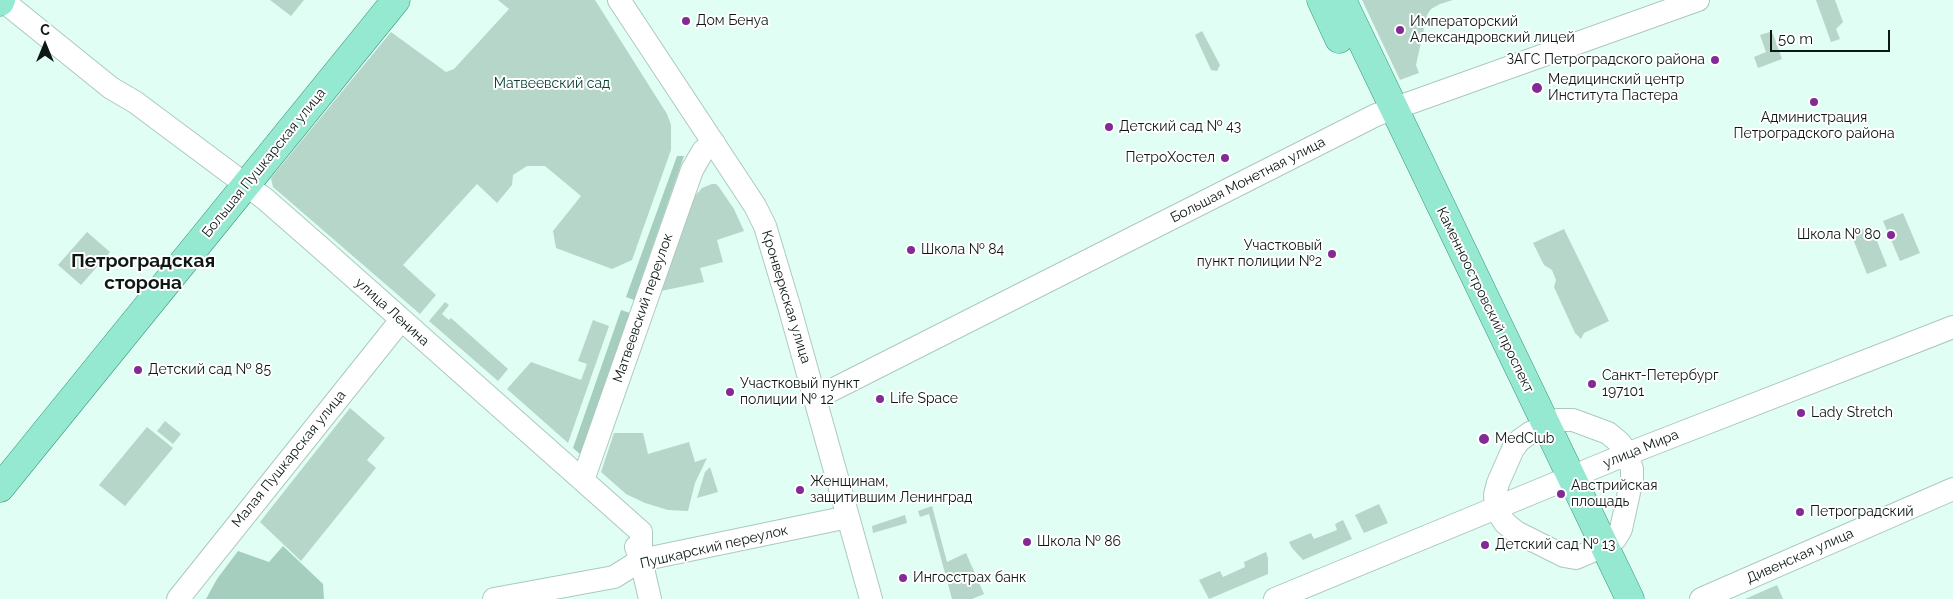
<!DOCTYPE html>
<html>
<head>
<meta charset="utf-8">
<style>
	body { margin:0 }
	#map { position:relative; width:1953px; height:599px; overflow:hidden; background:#e0fef3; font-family:Raleway,sans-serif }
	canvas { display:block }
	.north { position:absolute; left:20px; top:20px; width:50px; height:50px; -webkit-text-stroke:4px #fff; paint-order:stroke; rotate:0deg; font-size:14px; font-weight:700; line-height:20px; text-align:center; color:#0d1814 }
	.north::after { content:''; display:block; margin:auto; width:18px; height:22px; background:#0d1814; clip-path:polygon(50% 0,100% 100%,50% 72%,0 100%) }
	.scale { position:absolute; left:1770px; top:30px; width:120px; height:22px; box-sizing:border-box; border:2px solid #0d1814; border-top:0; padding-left:6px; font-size:15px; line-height:18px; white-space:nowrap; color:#0d1814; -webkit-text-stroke:4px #fff; paint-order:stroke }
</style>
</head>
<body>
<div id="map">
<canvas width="1953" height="599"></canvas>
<div class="north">С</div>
<div class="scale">50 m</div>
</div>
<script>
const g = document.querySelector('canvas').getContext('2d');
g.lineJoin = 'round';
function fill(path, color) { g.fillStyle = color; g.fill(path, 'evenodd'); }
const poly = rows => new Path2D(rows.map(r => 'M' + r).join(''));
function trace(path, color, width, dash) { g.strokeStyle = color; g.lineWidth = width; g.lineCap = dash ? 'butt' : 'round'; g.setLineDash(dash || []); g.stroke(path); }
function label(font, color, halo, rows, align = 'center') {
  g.font = font + ' Raleway,sans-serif'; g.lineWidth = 4; g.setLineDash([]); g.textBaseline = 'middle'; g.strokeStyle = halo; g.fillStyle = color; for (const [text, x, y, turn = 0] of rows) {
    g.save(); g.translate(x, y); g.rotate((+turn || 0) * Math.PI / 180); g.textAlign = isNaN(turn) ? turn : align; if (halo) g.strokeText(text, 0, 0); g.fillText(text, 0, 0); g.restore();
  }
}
fill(poly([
	[270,0,304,0,291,16],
	[498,0,595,0,667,114,671,125,671,150,632,260,612,269,556,248,553,231,581,196,545,166,527,166,513,175,512,185,497,203,477,184,403,265,436,295,420,314,273,187,271,178,391,32,446,72,454,69,509,9],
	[1362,0,1453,0,1440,4,1431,9,1427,15,1416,65,1419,73,1400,80],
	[1816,0,1835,0,1843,22,1836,29,1840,39,1831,42],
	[1202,31,1220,65,1217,71,1211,70,1195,35],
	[1770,32,1773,34,1782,59,1758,68,1754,57,1766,52,1760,35],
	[712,184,716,184,719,187,734,209,744,231,717,240,723,262,700,268,704,282,661,291,694,197,702,188],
	[1903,213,1920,253,1900,261,1883,221],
	[1871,226,1887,266,1867,274,1851,234],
	[1564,229,1609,321,1584,333,1581,339,1575,333,1554,287,1556,280,1552,270,1544,265,1533,243],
	[87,232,110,252,81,285,58,265],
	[445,302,449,305,442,314,449,320,451,318,508,369,498,381,429,321],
	[593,320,609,326,568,443,507,389,531,362,581,380,587,364,578,361],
	[350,408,385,438,367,460,376,468,301,561,260,522],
	[165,421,181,434,173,444,157,431],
	[147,427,173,448,125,506,99,485],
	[614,433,643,433,648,454,689,442,695,462,707,458,695,483,688,511,668,510,645,503,626,494,601,472],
	[710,467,718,492,697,498,705,472],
	[1379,504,1388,523,1364,533,1355,515],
	[932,506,947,562,966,553,984,594,972,599,952,599,929,514,920,517,918,511],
	[905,515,907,523,873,533,872,526],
	[1343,520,1352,539,1303,560,1292,548,1289,542,1311,533,1314,539,1337,530,1335,524],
	[1266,552,1268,558,1268,574,1209,599,1199,580,1220,571,1223,577,1245,567,1244,562],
	[1777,585,1783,599,1745,599]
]), '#b7d6ca');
fill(poly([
	[677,156,684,156,634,300,626,297],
	[621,310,630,313,581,455,573,448],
	[283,546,323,584,324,599,206,599,217,579,238,551,269,562]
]), '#a5cebe');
const minor = poly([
	[2,0,111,88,135,102,265,199,321,248,641,532,641,560],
	[619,0,734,174,755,206,765,226,789,306,871,599],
	[815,396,830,391,1376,115,1698,0],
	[1558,420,1573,420,1608,433,1620,443,1627,454,1632,469,1632,479,1621,529,1615,539,1604,546,1576,558,1564,556,1516,532,1505,523,1496,509,1495,495,1498,483,1513,449,1520,440,1530,433,1558,420],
	[583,480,692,170,703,151,714,143],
	[636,547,641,560,650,599],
	[178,599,401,320],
	[494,599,614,577,641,560,848,517],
	[1275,599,1627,454,1953,327],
	[1701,599,1953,489]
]);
const major = poly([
	[1321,0,1339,39],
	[1342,0,1630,599],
	[0,2,1,0],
	[0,488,396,0]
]);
trace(minor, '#acc9be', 24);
trace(major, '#38967a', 29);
trace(minor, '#fff', 22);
trace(major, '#95e9d0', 28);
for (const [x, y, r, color] of [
	[686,21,5,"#832a96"],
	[1400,30,5,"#832a96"],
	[1715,60,5,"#832a96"],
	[1537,88,6,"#832a96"],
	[1814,102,5,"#832a96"],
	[1109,127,5,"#832a96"],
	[1225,158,5,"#832a96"],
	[1891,235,5,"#832a96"],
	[911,250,5,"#832a96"],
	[1332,254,5,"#832a96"],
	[138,370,5,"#832a96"],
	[1592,384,5,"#832a96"],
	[730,392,5,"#832a96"],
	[880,399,5,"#832a96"],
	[1801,413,5,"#832a96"],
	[1484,439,6,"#832a96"],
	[800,490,5,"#832a96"],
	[1561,494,5,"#832a96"],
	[1800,512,5,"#832a96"],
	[1027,542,5,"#832a96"],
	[1485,545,5,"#832a96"],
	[903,578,5,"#832a96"]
]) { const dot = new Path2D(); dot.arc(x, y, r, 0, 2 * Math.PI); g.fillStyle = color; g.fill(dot); trace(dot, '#fff', 2); }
label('14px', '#0d1814', '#fff', [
	["Дом Бенуа",696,21],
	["Императорский",1410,22],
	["Александровский лицей",1410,38],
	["ЗАГС Петроградского района",1705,60,"right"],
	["Медицинский центр",1548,80],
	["Института Пастера",1548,96],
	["Администрация",1814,118,"center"],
	["Петроградского района",1814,134,"center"],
	["Детский сад № 43",1119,127],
	["ПетроХостел",1215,158,"right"],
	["Школа № 80",1881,235,"right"],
	["Участковый",1322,246,"right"],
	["пункт полиции №2",1322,262,"right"],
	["Школа № 84",921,250],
	["Детский сад № 85",148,370],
	["Санкт-Петербург",1602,376],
	["197101",1602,392],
	["Участковый пункт",740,384],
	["полиции № 12",740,400],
	["Life Space",890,399],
	["Lady Stretch",1811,413],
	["MedClub",1495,439],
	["Женщинам,",810,482],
	["защитившим Ленинград",810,498],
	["Австрийская",1571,486],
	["площадь",1571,502],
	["Петроградский",1810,512],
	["Школа № 86",1037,542],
	["Детский сад № 13",1495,545],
	["Ингосстрах банк",913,578]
], 'left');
label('14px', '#074132', '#fff', [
	["Матвеевский сад",552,84]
]);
label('14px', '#0d1814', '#fff', [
	["Большая Пушкарская улица",264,163,-51],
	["Большая Монетная улица",1248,180,-27],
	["Кронверкская улица",786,297,73],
	["Каменноостровский проспект",1485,300,64],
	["Матвеевский переулок",643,308,-71],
	["улица Ленина",392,312,42],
	["улица Мира",1641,449,-22],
	["Малая Пушкарская улица",289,459,-51],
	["Пушкарский переулок",714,547,-13],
	["Дивенская улица",1800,556,-24]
]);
label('bold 19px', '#0d1814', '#fff', [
	["Петроградская",143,261],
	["сторона",143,283]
]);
</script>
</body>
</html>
